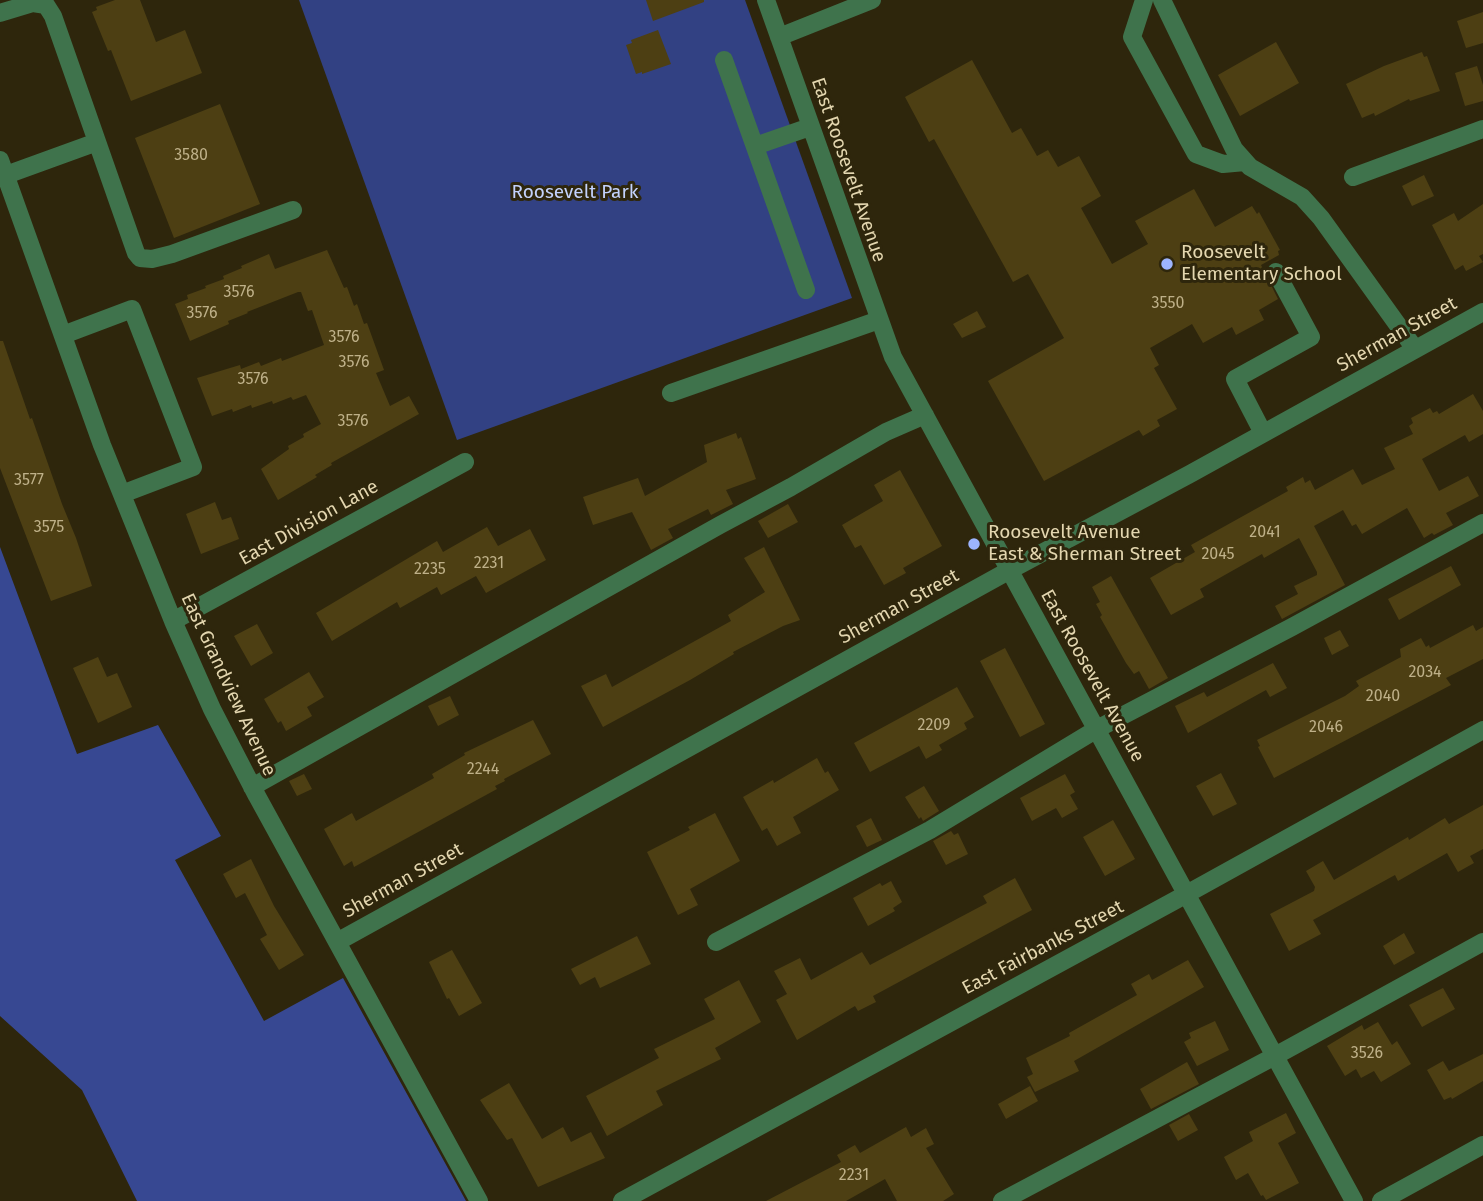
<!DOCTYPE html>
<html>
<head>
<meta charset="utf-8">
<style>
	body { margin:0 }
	canvas { display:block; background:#2e260c }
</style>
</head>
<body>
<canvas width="1483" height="1201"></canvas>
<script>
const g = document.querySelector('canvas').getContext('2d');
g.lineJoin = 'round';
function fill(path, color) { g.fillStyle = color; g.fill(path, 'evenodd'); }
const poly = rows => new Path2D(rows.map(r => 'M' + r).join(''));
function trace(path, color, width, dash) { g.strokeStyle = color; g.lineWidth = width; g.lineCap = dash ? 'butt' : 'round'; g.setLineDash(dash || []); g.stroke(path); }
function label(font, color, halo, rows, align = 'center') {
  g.font = font + ' "Fira Sans",sans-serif'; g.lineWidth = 6; g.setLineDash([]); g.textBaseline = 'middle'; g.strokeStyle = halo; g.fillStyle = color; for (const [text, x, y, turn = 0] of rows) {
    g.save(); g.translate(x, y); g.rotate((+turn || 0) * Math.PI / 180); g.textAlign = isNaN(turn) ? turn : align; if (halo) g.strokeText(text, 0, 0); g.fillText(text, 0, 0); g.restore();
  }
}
fill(poly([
	[299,0,745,0,852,298,457,440]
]), '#324183');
fill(poly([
	[0,547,77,754,158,725,221,836,175,860,264,1021,343,978,466,1201,137,1201,82,1090,0,1016]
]), '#374892');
fill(poly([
	[115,0,140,0,156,42,185,30,202,73,131,101,111,50,108,51,92,12,97,10,96,7],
	[646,0,704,0,704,2,653,21],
	[1483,12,1483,43,1466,48,1457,21],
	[658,30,671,64,642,74,642,72,636,74,626,45,632,43,631,40],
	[1276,42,1299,83,1240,116,1218,75],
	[1422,52,1424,57,1427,56,1440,91,1410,101,1409,99,1375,116,1374,113,1362,118,1346,84,1384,66],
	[972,60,1012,133,1021,128,1037,156,1048,150,1058,167,1079,156,1101,196,1081,208,1112,264,1148,244,1135,221,1194,189,1215,227,1252,206,1257,214,1259,212,1280,250,1278,251,1279,255,1261,265,1278,299,1259,310,1264,320,1236,335,1232,327,1203,343,1192,324,1150,348,1159,365,1154,368,1177,409,1157,420,1160,426,1143,436,1139,430,1044,481,988,381,1064,338,1028,274,1013,282,934,139,929,142,905,97],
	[1477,66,1483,85,1483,101,1465,106,1455,73],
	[220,104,260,204,174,238,135,138],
	[1424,175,1434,196,1412,206,1402,186],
	[1483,204,1483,254,1479,256,1483,262,1466,271,1463,265,1455,270,1432,225,1454,213,1458,221],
	[327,250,344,288,347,287,354,306,357,304,364,324,367,323,384,370,376,373,390,406,409,396,419,414,331,463,332,465,315,475,317,477,278,500,261,469,289,449,288,446,304,437,303,434,321,424,306,395,293,400,291,397,273,404,272,401,252,408,251,405,233,412,232,409,212,416,197,378,240,365,241,369,259,362,261,366,281,358,282,361,324,345,312,310,308,311,301,292,298,292,247,312,248,313,228,321,229,324,190,341,175,304,188,299,187,295,206,288,205,286,224,279,223,276,242,268,241,266,269,254,275,269],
	[977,311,986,327,962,338,953,324],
	[0,341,3,341,30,419,32,418,62,504,76,538,92,586,51,601,0,468],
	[1473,394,1483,411,1483,434,1469,442,1465,435,1422,459,1439,491,1468,476,1479,496,1446,513,1453,525,1434,535,1432,533,1424,538,1407,508,1362,534,1356,524,1352,526,1343,510,1314,526,1345,585,1282,619,1275,606,1298,594,1294,586,1317,575,1317,572,1299,538,1264,558,1262,554,1200,589,1204,597,1171,615,1150,578,1195,552,1191,545,1288,491,1286,487,1303,477,1305,483,1310,480,1315,490,1353,469,1362,485,1395,469,1384,448,1413,434,1409,426,1413,423,1411,418,1430,408,1433,413,1437,411,1439,414],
	[736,433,738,439,741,437,756,479,726,490,733,504,711,515,708,509,668,529,673,538,651,550,632,512,593,525,583,497,638,478,645,496,707,462,704,445],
	[900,470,942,546,903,568,906,573,884,585,861,545,855,548,842,525,883,501,874,485],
	[215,502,222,520,231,517,239,539,201,554,186,514],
	[788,504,798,522,768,538,758,521],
	[487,527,498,546,530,529,546,560,486,593,476,576,441,595,437,587,400,608,397,602,332,641,316,613,437,541,443,552],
	[764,547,800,620,783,626,733,652,734,654,690,680,603,727,581,686,606,674,612,687,731,621,728,615,765,592,744,558],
	[1451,566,1461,585,1399,620,1388,599],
	[1111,576,1168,678,1149,689,1139,671,1134,674,1126,663,1100,617,1102,615,1096,604,1100,602,1092,587],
	[257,624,273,653,251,666,234,636],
	[1473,625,1476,631,1483,627,1483,659,1446,678,1451,685,1274,778,1258,747,1260,746,1257,740,1345,696,1359,686,1356,681,1401,657,1400,649,1421,638,1426,647,1429,645,1430,648],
	[1340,630,1349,646,1332,655,1324,638],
	[1005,648,1045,724,1020,737,980,661],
	[98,657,107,677,117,673,132,707,98,723,73,668],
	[1273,663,1287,688,1270,697,1266,690,1188,733,1175,706,1204,692,1207,697],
	[309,672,324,697,307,707,312,716,286,731,281,721,278,723,264,699],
	[957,687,974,717,964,723,967,729,939,745,942,750,926,759,919,746,870,772,854,743],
	[450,696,459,715,438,726,428,706],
	[533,720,551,754,504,779,505,781,495,786,497,789,354,867,352,861,344,866,324,829,352,813,356,821,434,778,432,774,465,755,464,753],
	[817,758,825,773,828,771,839,790,793,817,801,833,777,846,767,828,762,831,743,797,773,780,774,783],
	[1221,773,1237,804,1213,816,1196,786],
	[304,774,312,789,297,796,289,781],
	[1065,774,1075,792,1070,795,1078,809,1062,818,1056,808,1032,821,1020,798],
	[924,786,939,811,923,821,921,817,919,819,905,797],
	[1483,805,1483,849,1470,856,1474,863,1458,872,1447,853,1398,881,1395,875,1313,920,1321,934,1289,951,1270,914,1314,891,1315,887,1306,871,1323,861,1334,880,1408,837,1409,840,1445,818,1449,824],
	[715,813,740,861,690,889,698,905,678,915,647,852,690,830,688,827],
	[871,818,882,840,867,847,856,826],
	[1113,820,1135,859,1105,876,1083,837],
	[951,831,954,835,958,833,968,854,946,865,933,841],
	[251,859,274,906,304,955,279,970,260,939,267,935,245,893,236,898,223,874],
	[1015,878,1032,910,873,996,876,1002,858,1011,855,1006,797,1040,776,1000,787,994,774,971,800,958,811,980,862,952,870,965,987,903,983,896],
	[891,881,902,902,893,908,895,911,868,926,853,898,880,883,882,886],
	[1404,933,1415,953,1394,965,1383,946],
	[637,936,651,964,600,988,595,977,580,985,571,969],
	[452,950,482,1003,459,1016,449,998,447,999,429,962],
	[1188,960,1204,987,1074,1061,1079,1071,1035,1092,1027,1077,1033,1074,1026,1058,1070,1036,1069,1033,1137,995,1131,984,1149,974,1152,980],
	[739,980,761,1022,715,1048,721,1059,656,1091,663,1105,607,1136,586,1096,659,1058,654,1049,715,1019,704,999],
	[1443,988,1455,1009,1422,1027,1409,1005],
	[1215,1021,1229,1050,1197,1066,1184,1042,1191,1038,1189,1033],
	[1378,1022,1392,1045,1397,1041,1411,1064,1381,1082,1374,1071,1361,1078,1356,1069,1345,1076,1327,1046,1362,1025,1364,1030],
	[1483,1054,1483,1081,1452,1099,1451,1097,1444,1100,1427,1070,1443,1061,1449,1071],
	[1187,1062,1199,1084,1151,1109,1140,1089],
	[509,1083,542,1139,563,1127,571,1142,591,1132,605,1158,538,1187,512,1138,507,1140,480,1100],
	[1030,1086,1038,1101,1006,1119,998,1104],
	[1286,1113,1296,1133,1278,1143,1299,1183,1266,1200,1263,1195,1261,1196,1248,1173,1236,1180,1224,1157,1253,1141,1249,1132],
	[1189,1114,1198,1130,1178,1141,1169,1125],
	[906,1127,911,1137,926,1128,934,1144,926,1148,954,1194,943,1201,897,1201,885,1179,846,1201,766,1201,841,1162,837,1155,855,1145,860,1153]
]), '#4d3f13');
trace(poly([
	[766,0,893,357,1354,1201],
	[1144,0,1132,37,1196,154,1223,164,1245,162],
	[1162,0,1234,149,1250,167,1302,197,1321,218,1415,349],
	[0,13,33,3,46,5,53,16,136,253,140,258,152,259,172,254,293,210],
	[779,37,872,0],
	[724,60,806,290],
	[755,146,810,127],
	[0,160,102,445,173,621,212,709,257,796,479,1201],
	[6,175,97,142],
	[1353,177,1483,129],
	[63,335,132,309,193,467,122,494],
	[671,393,879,320],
	[1263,433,1235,379,1311,337,1276,272],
	[173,621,465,462],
	[252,787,720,525,791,487,886,432,925,415],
	[337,942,1010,570,1190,474,1483,312],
	[716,942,930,830,1097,729,1292,627,1483,523],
	[622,1201,1174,901,1483,730],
	[1002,1201,1275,1056,1483,942],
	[1381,1201,1483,1145]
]), '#3f734c', 18);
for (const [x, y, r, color] of [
	[1167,264,7,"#9db4fd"],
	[974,544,7,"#9db4fd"]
]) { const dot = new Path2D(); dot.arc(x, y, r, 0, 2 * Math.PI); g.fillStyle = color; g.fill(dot); trace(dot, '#2e260c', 2.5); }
label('16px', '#beb088', null, [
	["3580",191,156],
	["3576",239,293],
	["3550",1168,304],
	["3576",202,314],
	["3576",344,338],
	["3576",354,363],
	["3576",253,380],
	["3576",353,422],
	["3577",29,481],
	["3575",49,528],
	["2041",1265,533],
	["2045",1218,555],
	["2231",489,564],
	["2235",430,570],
	["2034",1425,673],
	["2040",1383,697],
	["2209",934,726],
	["2046",1326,728],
	["2244",483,770],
	["3526",1367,1054],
	["2231",854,1176]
]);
label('19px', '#e3d6af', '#2e260c', [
	["East Roosevelt Avenue",848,170,71],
	["Sherman Street",1397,335,-29],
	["East Division Lane",309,523,-29],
	["Sherman Street",899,607,-29],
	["East Roosevelt Avenue",1092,676,61],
	["East Grandview Avenue",228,685,65],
	["Sherman Street",403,881,-29],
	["East Fairbanks Street",1043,948,-28]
]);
label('19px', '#c3d2fc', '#2e260c', [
	["Roosevelt Park",575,193]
]);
label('19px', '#e3d6af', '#2e260c', [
	["Roosevelt",1181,253],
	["Elementary School",1181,275],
	["Roosevelt Avenue",988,533],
	["East & Sherman Street",988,555]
], 'left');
</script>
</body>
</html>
